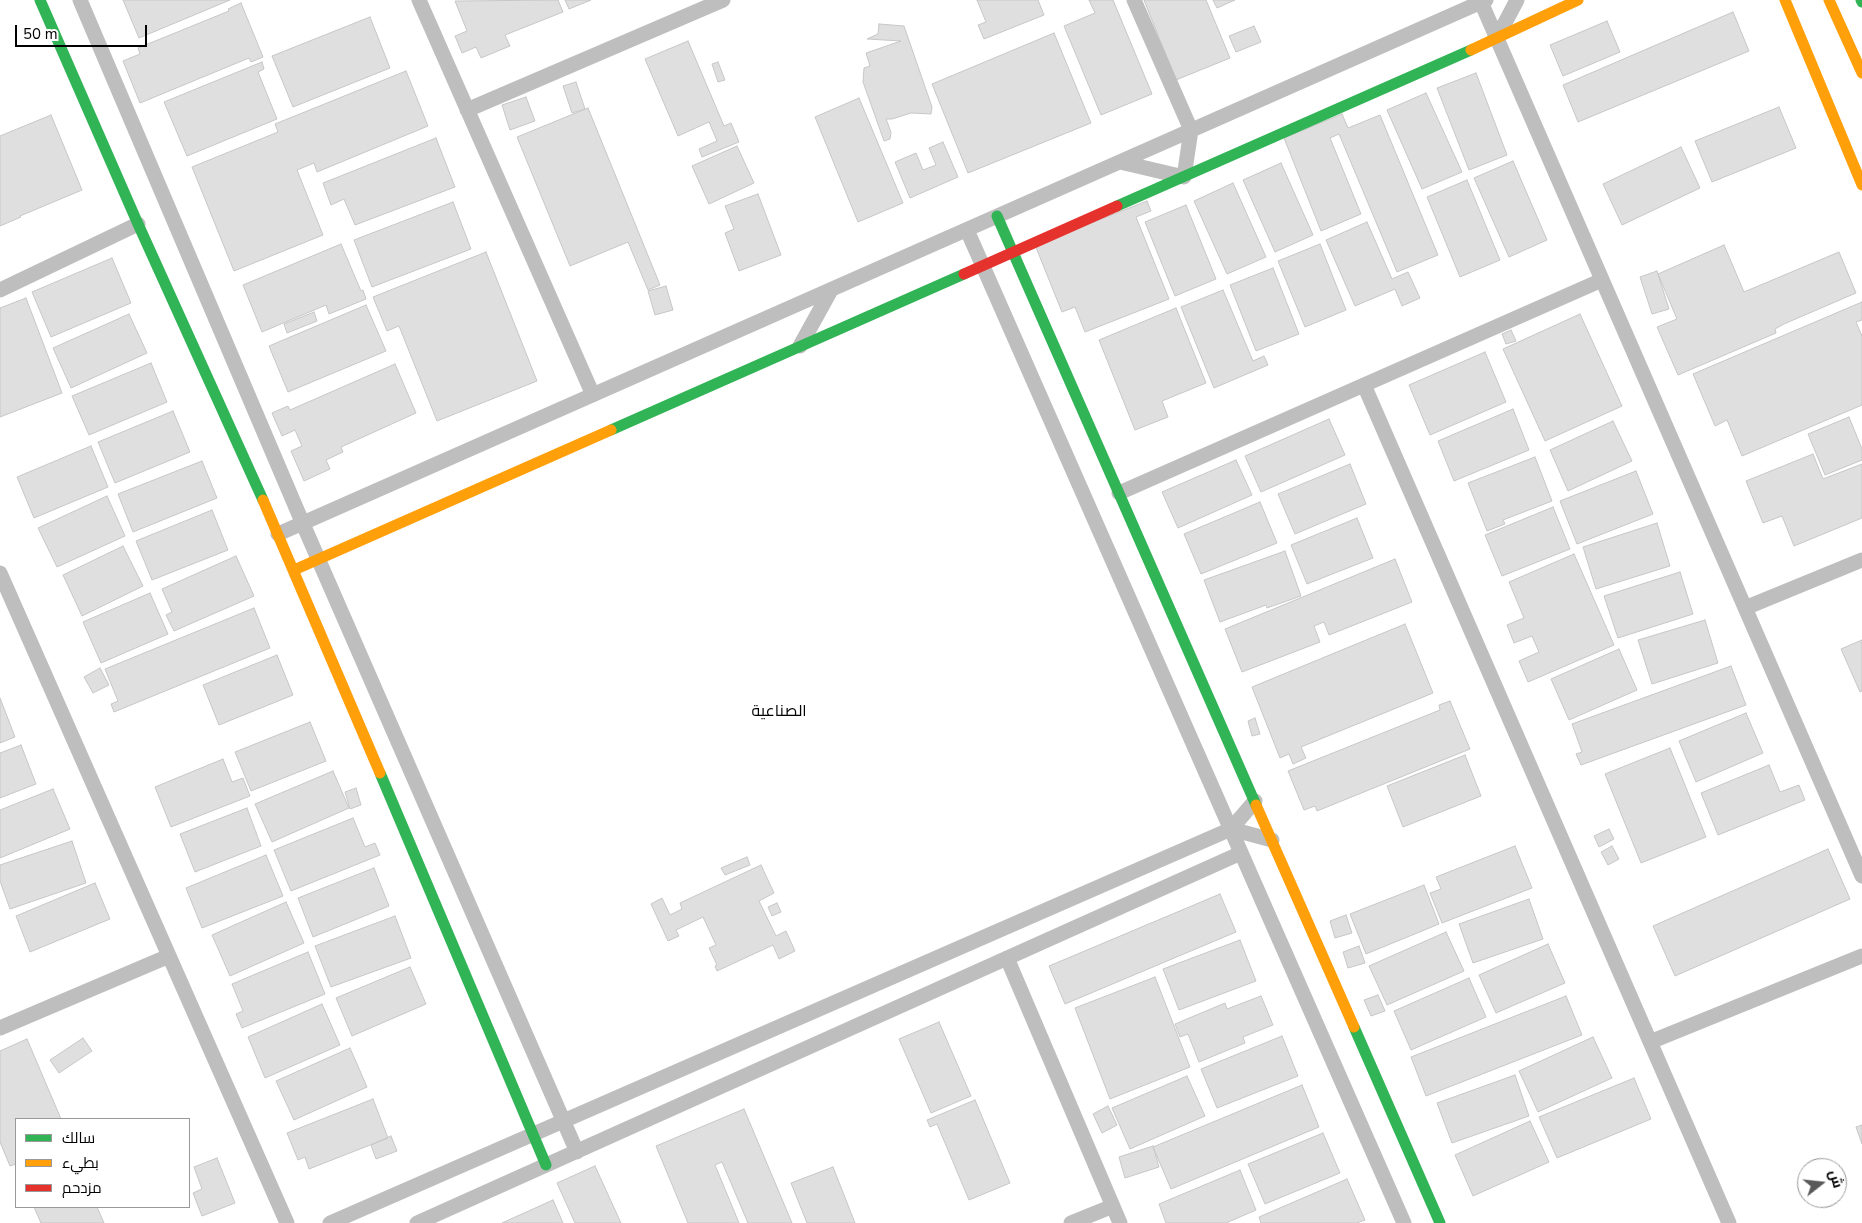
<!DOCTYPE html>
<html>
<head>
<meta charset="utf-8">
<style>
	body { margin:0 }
	#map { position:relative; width:1862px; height:1223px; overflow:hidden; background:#fff; font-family:"Nunito Sans",Cairo,sans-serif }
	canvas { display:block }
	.legend { position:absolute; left:15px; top:1118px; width:175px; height:90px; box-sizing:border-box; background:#fff; border:1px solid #999; margin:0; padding:6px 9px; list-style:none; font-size:15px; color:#000 }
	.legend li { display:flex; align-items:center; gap:10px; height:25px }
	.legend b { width:25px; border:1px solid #999 }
	.north { position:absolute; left:1797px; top:1158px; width:50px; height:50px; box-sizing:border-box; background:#fff; border:1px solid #999; border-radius:50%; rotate:74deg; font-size:14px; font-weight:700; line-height:20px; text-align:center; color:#000 }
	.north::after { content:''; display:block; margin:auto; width:18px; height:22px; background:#595959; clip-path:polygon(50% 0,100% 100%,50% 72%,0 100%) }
	.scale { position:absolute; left:15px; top:25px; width:132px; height:22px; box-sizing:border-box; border:2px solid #000; border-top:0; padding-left:6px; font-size:15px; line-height:18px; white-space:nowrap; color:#000; -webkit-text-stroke:4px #fff; paint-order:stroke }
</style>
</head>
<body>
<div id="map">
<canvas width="1862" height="1223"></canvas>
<ul class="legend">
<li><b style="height:6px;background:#30b455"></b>سالك</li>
<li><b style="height:6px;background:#ff9f0a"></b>بطيء</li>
<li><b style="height:6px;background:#e5322d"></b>مزدحم</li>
</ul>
<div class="north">ش</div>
<div class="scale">50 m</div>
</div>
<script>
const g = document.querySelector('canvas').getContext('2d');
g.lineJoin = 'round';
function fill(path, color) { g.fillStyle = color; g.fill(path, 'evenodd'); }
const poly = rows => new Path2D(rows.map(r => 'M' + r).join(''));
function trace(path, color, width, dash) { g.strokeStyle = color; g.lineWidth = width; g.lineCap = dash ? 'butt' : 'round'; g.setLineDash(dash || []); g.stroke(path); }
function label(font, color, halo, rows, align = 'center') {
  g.font = font + ' "Nunito Sans",Cairo,sans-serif'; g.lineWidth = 4.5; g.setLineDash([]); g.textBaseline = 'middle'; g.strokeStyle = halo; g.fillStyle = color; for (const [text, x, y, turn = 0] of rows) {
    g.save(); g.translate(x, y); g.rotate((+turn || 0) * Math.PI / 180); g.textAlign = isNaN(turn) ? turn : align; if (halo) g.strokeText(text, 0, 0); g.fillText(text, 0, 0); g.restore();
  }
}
const building = poly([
	[123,0,230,0,139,38,123,0],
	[558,0,563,12,505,35,510,46,481,58,476,47,462,53,455,36,467,31,455,1,558,0],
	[565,0,591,0,569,9,565,0],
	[977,0,1038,0,1044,15,984,39,978,25,986,22,977,0],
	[1089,0,1113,0,1152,94,1101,115,1064,26,1095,13,1089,0],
	[1144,0,1206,0,1230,58,1176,80,1144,0],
	[1213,0,1235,0,1217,8,1213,0],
	[241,3,263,57,251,62,249,58,140,103,123,61,140,54,138,48,229,11,228,9,241,3],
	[1733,12,1749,51,1578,122,1563,85,1733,12],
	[370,17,390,68,293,107,272,56,370,17],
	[1607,21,1620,52,1563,76,1550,45,1607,21],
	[879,24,904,26,932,107,931,114,911,113,892,119,886,119,891,132,890,139,884,141,863,82,864,68,870,66,866,53,901,41,867,39,878,34,879,24],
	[1254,26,1261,42,1236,52,1229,36,1254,26],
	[1054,33,1091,123,968,173,932,84,1054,33],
	[688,41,724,126,731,123,739,142,702,157,699,149,717,141,709,122,678,136,645,59,688,41],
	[262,62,264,69,258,72,277,119,187,156,164,102,262,62],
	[718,62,725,80,718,82,712,64,718,62],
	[406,71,428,126,317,172,314,163,297,170,323,235,234,271,192,167,278,132,275,124,406,71],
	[1476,73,1507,155,1469,170,1437,88,1476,73],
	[576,82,585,109,572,113,563,86,576,82],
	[1426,93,1462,172,1422,189,1387,110,1426,93],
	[526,97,535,121,510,130,502,105,526,97],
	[859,98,903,203,858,222,815,117,859,98],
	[1779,107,1796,148,1712,182,1695,141,1779,107],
	[588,108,660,285,648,290,628,242,570,266,517,137,588,108],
	[1342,114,1348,128,1380,115,1438,255,1397,272,1339,134,1330,138,1361,214,1321,231,1284,138,1342,114],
	[51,115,82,190,20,216,21,217,0,226,0,136,51,115],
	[436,138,455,187,355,225,344,199,331,205,323,183,436,138],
	[943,142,958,177,910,198,895,162,916,153,923,170,936,165,929,148,943,142],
	[737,146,754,183,709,204,692,166,737,146],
	[1681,147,1700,188,1622,225,1603,184,1681,147],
	[1513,161,1547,240,1509,257,1474,178,1513,161],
	[1281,163,1313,235,1275,252,1243,180,1281,163],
	[1467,180,1500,260,1460,277,1427,197,1467,180],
	[1233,183,1266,257,1227,274,1194,201,1233,183],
	[758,194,781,255,739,271,725,233,734,229,725,206,758,194],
	[1147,201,1151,211,1136,217,1169,299,1085,332,1075,307,1062,312,1035,245,1147,201],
	[453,202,471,249,372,287,354,240,453,202],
	[1186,205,1216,279,1175,296,1145,222,1186,205],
	[1367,222,1392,279,1408,272,1420,298,1402,306,1395,289,1355,306,1326,240,1367,222],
	[341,244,361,291,363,290,366,299,329,314,326,305,262,332,243,285,341,244],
	[1320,244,1346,310,1305,327,1278,261,1320,244],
	[1724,245,1744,292,1839,252,1856,293,1784,324,1775,329,1776,333,1678,375,1657,327,1677,319,1658,274,1724,245],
	[486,252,537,381,437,421,399,326,387,331,373,297,486,252],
	[112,258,131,303,51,337,32,292,112,258],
	[1273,268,1299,334,1256,351,1230,285,1273,268],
	[1657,271,1669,309,1652,314,1640,277,1657,271],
	[666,286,673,310,655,315,648,291,666,286],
	[1223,290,1253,361,1264,356,1268,365,1214,388,1181,307,1223,290],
	[26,298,62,393,0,417,0,308,26,298],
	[1862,302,1862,320,1856,322,1862,336,1862,405,1742,456,1727,420,1715,426,1693,374,1862,302],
	[366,305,386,351,288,392,269,346,366,305],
	[1176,308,1206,383,1162,401,1168,417,1135,430,1099,340,1176,308],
	[314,312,317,321,287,333,284,324,314,312],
	[129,314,147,353,71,388,53,348,129,314],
	[1580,314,1622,406,1545,441,1503,349,1580,314],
	[1511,330,1516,341,1506,344,1502,334,1511,330],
	[1485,352,1506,402,1430,435,1409,385,1485,352],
	[151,363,167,402,89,435,72,396,151,363],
	[395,364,416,413,341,447,343,452,326,460,330,469,304,481,291,451,302,446,295,430,282,436,272,413,288,406,290,410,395,364],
	[1513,409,1529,450,1454,481,1438,441,1513,409],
	[173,411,190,452,115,483,98,442,173,411],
	[1849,417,1862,449,1862,460,1825,475,1808,434,1849,417],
	[1329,419,1345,455,1261,492,1245,456,1329,419],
	[1613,421,1632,461,1568,491,1550,450,1613,421],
	[91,446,108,487,34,518,17,477,91,446],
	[1813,454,1823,479,1862,464,1862,518,1794,546,1782,516,1763,523,1746,481,1813,454],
	[1535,457,1552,501,1503,520,1505,524,1487,531,1468,483,1535,457],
	[1236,460,1252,495,1178,528,1162,492,1236,460],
	[202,461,217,498,133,532,118,494,202,461],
	[1350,464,1366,504,1295,534,1278,494,1350,464],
	[1636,471,1653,514,1577,544,1560,501,1636,471],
	[107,496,125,536,57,567,38,528,107,496],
	[1260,502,1277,543,1201,574,1184,534,1260,502],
	[1553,507,1570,549,1502,576,1485,535,1553,507],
	[212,510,228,550,152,580,136,541,212,510],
	[1357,518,1373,558,1307,584,1291,545,1357,518],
	[1657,523,1670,566,1596,589,1583,547,1657,523],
	[123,546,143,586,82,616,63,575,123,546],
	[1285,551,1301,596,1267,608,1266,605,1220,622,1204,580,1285,551],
	[1574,554,1614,645,1528,682,1519,661,1539,652,1532,636,1514,643,1507,625,1524,618,1509,582,1574,554],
	[236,556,254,596,174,631,166,615,172,612,162,589,236,556],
	[1395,559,1412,602,1329,635,1324,622,1314,626,1320,642,1242,672,1225,629,1395,559],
	[1680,572,1693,614,1618,638,1604,596,1680,572],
	[150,593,168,634,101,663,83,622,150,593],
	[254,608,270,648,114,712,111,704,118,701,105,669,254,608],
	[1705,620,1718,663,1652,684,1638,640,1705,620],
	[1405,624,1433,693,1301,747,1306,758,1293,764,1289,754,1280,758,1252,687,1405,624],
	[1862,640,1862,691,1860,692,1841,649,1862,640],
	[1619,649,1637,690,1569,720,1551,679,1619,649],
	[277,655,293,695,219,725,203,685,277,655],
	[1731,666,1746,705,1581,765,1576,754,1582,752,1572,724,1731,666],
	[100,668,109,685,93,693,84,677,100,668],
	[0,698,15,737,0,743,0,698],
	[1450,701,1470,749,1317,811,1315,806,1304,810,1288,771,1440,710,1439,705,1450,701],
	[1746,713,1763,753,1696,782,1679,741,1746,713],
	[1255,718,1260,734,1252,736,1248,721,1255,718],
	[310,722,326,761,251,791,235,752,310,722],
	[21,745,36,784,0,798,0,753,21,745],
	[1670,748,1706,837,1641,863,1605,774,1670,748],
	[1465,755,1481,796,1403,827,1387,786,1465,755],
	[223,759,232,782,243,778,250,796,171,827,155,787,223,759],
	[1769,765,1780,792,1799,785,1805,800,1718,835,1701,793,1769,765],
	[333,771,349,808,272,842,255,804,333,771],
	[356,788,361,805,350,809,345,792,356,788],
	[53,789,70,829,0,858,0,810,53,789],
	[247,808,261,846,195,872,180,834,247,808],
	[353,818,365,847,375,843,380,855,291,891,274,850,353,818],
	[1609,829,1614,839,1599,847,1594,836,1609,829],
	[72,841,86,883,10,909,0,881,0,865,72,841],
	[1515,846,1532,888,1442,923,1430,893,1441,889,1436,877,1515,846],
	[1612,846,1619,859,1608,865,1601,852,1612,846],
	[1828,849,1850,899,1675,976,1653,926,1828,849],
	[266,855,283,896,202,928,186,888,266,855],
	[747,857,750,865,725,875,721,868,747,857],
	[761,865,774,893,759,901,776,936,786,931,795,951,779,959,773,945,717,971,715,966,717,965,709,948,716,945,703,917,676,930,679,936,668,941,651,904,662,898,670,915,682,909,680,903,761,865],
	[374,868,389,906,313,937,298,898,374,868],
	[95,883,110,919,30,952,16,916,95,883],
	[1424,885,1439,924,1366,954,1350,914,1424,885],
	[1220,894,1236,932,1065,1004,1049,966,1220,894],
	[1529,899,1543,939,1473,963,1459,924,1529,899],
	[286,902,304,943,230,976,212,935,286,902],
	[777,903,781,912,772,916,768,907,777,903],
	[1346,915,1352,933,1335,938,1330,921,1346,915],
	[395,916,411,958,331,987,315,946,395,916],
	[1446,932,1464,971,1387,1005,1369,966,1446,932],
	[1240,940,1256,981,1179,1010,1163,969,1240,940],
	[1548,944,1565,983,1496,1013,1479,975,1548,944],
	[1359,946,1365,963,1348,968,1343,952,1359,946],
	[308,952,325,994,242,1028,236,1014,243,1011,232,984,308,952],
	[410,967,426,1004,352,1036,336,998,410,967],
	[1155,977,1190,1067,1110,1099,1075,1008,1155,977],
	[1469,978,1486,1017,1411,1050,1394,1011,1469,978],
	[1378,995,1385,1011,1371,1016,1364,1000,1378,995],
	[1261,996,1273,1025,1243,1037,1245,1043,1199,1062,1188,1034,1180,1037,1175,1024,1225,1003,1227,1009,1261,996],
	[1566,996,1582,1035,1426,1096,1411,1057,1566,996],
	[322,1004,340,1045,265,1078,248,1037,322,1004],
	[939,1022,971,1096,931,1113,899,1039,939,1022],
	[1282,1036,1298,1076,1217,1108,1201,1069,1282,1036],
	[1593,1037,1612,1078,1538,1112,1519,1071,1593,1037],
	[83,1038,92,1051,59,1073,50,1060,83,1038],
	[27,1039,61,1119,16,1119,16,1164,10,1166,0,1142,0,1051,27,1039],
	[350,1048,367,1087,294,1120,276,1081,350,1048],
	[1515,1075,1529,1116,1452,1143,1437,1103,1515,1075],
	[1187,1076,1205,1116,1130,1149,1112,1108,1187,1076],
	[1634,1078,1651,1119,1557,1158,1539,1117,1634,1078],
	[1302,1085,1319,1127,1171,1189,1153,1147,1302,1085],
	[373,1099,388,1138,309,1169,305,1157,298,1160,287,1133,373,1099],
	[975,1100,1010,1183,969,1200,937,1124,930,1127,927,1120,975,1100],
	[1108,1106,1117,1125,1102,1133,1093,1114,1108,1106],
	[744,1109,792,1223,748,1223,722,1162,715,1165,739,1223,688,1223,656,1146,744,1109],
	[1530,1121,1549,1162,1473,1196,1455,1155,1530,1121],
	[1862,1125,1862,1144,1856,1127,1862,1125],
	[1323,1133,1340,1173,1265,1204,1248,1164,1323,1133],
	[391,1136,397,1151,376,1159,371,1145,391,1136],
	[1153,1146,1159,1167,1125,1178,1119,1157,1153,1146],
	[217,1158,235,1203,202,1216,193,1193,202,1189,194,1167,217,1158],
	[595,1166,621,1223,575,1223,557,1183,595,1166],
	[833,1167,855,1223,807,1223,791,1183,833,1167],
	[1240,1170,1256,1210,1226,1223,1166,1223,1159,1204,1240,1170],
	[1347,1179,1365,1220,1357,1223,1261,1223,1259,1217,1347,1179],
	[553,1200,563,1223,502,1223,553,1200],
	[34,1207,97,1207,104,1223,41,1223,34,1207]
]);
fill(building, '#dfdfdf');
trace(building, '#c7c7c7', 1);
trace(poly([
	[80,0,303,524,577,1152],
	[419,0,593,395],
	[1481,2,1862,876],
	[1497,38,1517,0],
	[467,110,723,0],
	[1120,162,1184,177,1191,130,1134,0],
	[967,230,1404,1223],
	[0,290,138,224],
	[800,346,831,290],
	[1364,385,1729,1223],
	[1119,493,1602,280],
	[278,534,1486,0],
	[0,573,287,1223],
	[1745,608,1862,560],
	[1255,801,1231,829,1272,840],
	[1007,958,1120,1223],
	[0,1028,169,956],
	[1650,1042,1862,956],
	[330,1223,1231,829],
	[417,1223,1241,853],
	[1071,1223,1113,1206]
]), '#bebebe', 15);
trace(poly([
	[40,0,138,224,263,500],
	[1861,0,1862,2],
	[1117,206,1471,50],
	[997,216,1256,805],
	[611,430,964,274],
	[380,773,546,1165],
	[1354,1027,1440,1223]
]), '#30b455', 11);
trace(poly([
	[1785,0,1862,185],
	[1829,0,1862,73],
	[1471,50,1578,0],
	[263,500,380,773],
	[294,570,611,430],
	[1256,805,1354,1027]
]), '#ff9f0a', 11);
trace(poly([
	[964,274,1117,206]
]), '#e5322d', 11);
label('16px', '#000', '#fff', [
	["الصناعية",779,712]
]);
</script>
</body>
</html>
